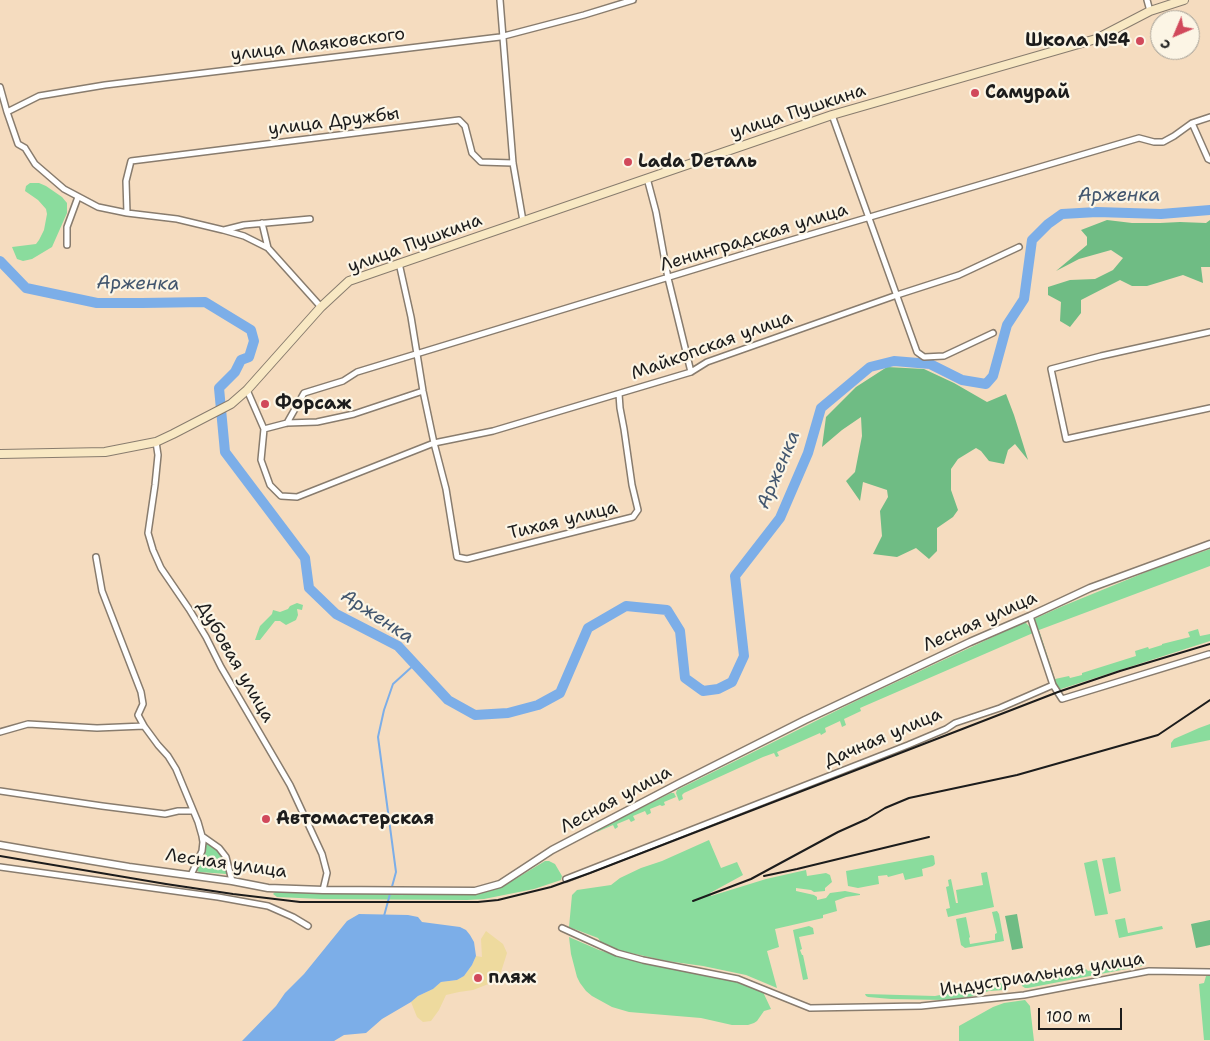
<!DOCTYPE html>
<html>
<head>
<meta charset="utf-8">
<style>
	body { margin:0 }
	#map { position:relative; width:1210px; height:1041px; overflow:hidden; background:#f5dcbf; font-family:"Shantell Sans",sans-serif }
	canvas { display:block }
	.north { position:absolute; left:1150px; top:10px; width:50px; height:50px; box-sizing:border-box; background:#fcf5e5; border:1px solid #a29e95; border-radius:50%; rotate:225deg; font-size:14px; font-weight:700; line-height:20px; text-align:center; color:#1c1c1c }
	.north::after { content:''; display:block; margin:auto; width:18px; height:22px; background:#d1495b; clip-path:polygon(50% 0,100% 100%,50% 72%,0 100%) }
	.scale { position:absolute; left:1038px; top:1008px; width:84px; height:22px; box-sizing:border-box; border:2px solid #1c1c1c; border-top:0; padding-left:6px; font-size:15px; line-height:18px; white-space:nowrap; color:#1c1c1c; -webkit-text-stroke:4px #fcf5e5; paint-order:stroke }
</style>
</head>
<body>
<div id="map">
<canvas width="1210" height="1041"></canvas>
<div class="north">С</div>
<div class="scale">100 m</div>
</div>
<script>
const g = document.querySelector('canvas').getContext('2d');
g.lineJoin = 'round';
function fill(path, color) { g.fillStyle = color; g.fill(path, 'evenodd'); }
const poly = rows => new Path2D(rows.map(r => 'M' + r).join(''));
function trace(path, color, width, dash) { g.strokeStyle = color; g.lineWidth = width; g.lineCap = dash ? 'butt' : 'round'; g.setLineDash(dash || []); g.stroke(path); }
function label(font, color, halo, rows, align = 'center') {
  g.font = font + ' "Shantell Sans",sans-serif'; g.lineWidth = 4.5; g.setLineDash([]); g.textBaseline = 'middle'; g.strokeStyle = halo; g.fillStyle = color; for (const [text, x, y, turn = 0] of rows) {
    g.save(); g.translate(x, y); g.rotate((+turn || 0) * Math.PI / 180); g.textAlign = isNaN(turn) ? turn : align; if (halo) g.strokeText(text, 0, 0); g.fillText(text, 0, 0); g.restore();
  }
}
fill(poly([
	[30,183,39,183,46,186,62,197,67,203,67,213,52,247,32,259,23,261,17,259,12,247,36,244,39,240,44,230,47,214,46,209,38,200,25,191,26,186],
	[1210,549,1210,566,1039,630,1055,679,1069,676,1070,678,1082,675,1082,673,1136,656,1135,651,1148,647,1149,649,1162,645,1162,644,1190,637,1188,632,1198,629,1200,636,1210,634,1210,641,1058,690,1055,683,1033,620,1034,619,1063,606,1151,570],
	[297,603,303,605,302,610,297,609,298,615,296,620,286,625,280,621,275,621,260,640,255,640,260,626,272,614,273,610,280,612,288,609,290,606],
	[1025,622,1031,628,1033,633,860,708,861,711,844,719,846,725,842,727,840,721,825,728,826,732,821,735,820,733,777,752,779,756,776,757,774,753,763,757,684,793,682,795,683,799,679,801,676,793,677,790,860,699],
	[1210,724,1210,740,1171,748,1171,743,1174,739,1199,728],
	[671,793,674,793,676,797,664,802,665,805,662,806,660,805,650,809,651,813,647,815,645,811,633,816,635,820,631,822,629,819,617,824,618,827,615,829,613,825,597,832,597,830],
	[709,840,721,868,737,862,743,875,710,893,711,896,766,879,806,870,807,876,826,873,830,875,832,882,825,888,825,891,814,892,811,890,796,888,796,891,814,895,817,897,817,900,826,898,830,893,845,891,860,894,860,895,846,897,835,901,837,911,823,915,823,918,775,929,779,947,767,951,777,988,746,975,703,966,667,961,617,950,603,945,598,938,569,927,572,895,577,890,611,885,620,878,641,868,662,861],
	[207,841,217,848,225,860,227,870,226,874,199,872,196,870,196,869,204,850,206,843],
	[932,855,934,856,935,864,933,866,922,869,923,876,905,880,903,873,888,877,887,875,878,876,879,884,858,888,848,886,846,871],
	[1115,857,1121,891,1109,894,1102,859],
	[1097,860,1108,914,1095,916,1084,863],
	[545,861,549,861,555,864,562,876,561,880,534,889,484,899,467,900,321,899,277,897,273,894,275,892,279,891,306,893,450,894,486,891,507,884],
	[987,872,994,907,948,917,946,909,950,908,946,887,949,886,948,880,951,879,956,903,958,903,956,890,983,885,981,873],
	[997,911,999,914,1004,941,965,948,961,945,956,919,966,917,970,937,969,938,970,944,995,940,995,934,997,933,992,912],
	[1125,918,1128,933,1162,926,1163,929,1119,938,1115,920],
	[809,926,813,928,814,934,799,937,802,949,800,950,802,955,803,955,808,979,803,980,793,930],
	[569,937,599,950,624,958,645,963,699,973,709,977,733,981,763,992,771,1009,764,1011,757,1021,754,1023,748,1025,732,1025,701,1018,629,1012,612,1007,592,996,586,991,580,983,577,977,571,954],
	[1145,961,1142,966,1028,988,1025,988,1022,986,1020,979,1083,966,1088,971],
	[1210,975,1210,1040,1204,1040,1199,984,1204,983,1206,976],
	[1005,982,1006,988,1005,990,989,991,970,997,944,1000,891,999,868,997,866,996,865,994,935,996],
	[1025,1000,1030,1006,1034,1041,959,1041,959,1026,993,1007,1004,1003]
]), '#8adc9d');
fill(poly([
	[1107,220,1132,223,1160,223,1180,222,1206,223,1210,220,1210,267,1201,267,1203,283,1183,275,1147,286,1132,286,1120,280,1081,300,1081,313,1070,327,1060,321,1061,302,1048,295,1048,287,1070,280,1095,279,1113,270,1123,258,1111,250,1079,259,1056,271,1087,245,1087,237,1081,230],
	[887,367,924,369,954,383,987,402,1006,394,1014,415,1028,460,1015,444,1008,450,1004,464,989,461,981,451,976,448,958,459,951,469,951,490,958,510,953,517,937,528,937,551,929,559,916,548,897,557,873,554,882,536,880,511,888,497,887,490,863,482,860,501,846,481,855,472,862,436,861,417,842,430,822,447,826,417,856,387],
	[1017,914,1023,948,1012,950,1005,916],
	[1210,920,1210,945,1196,948,1191,924]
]), '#6fbc84');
fill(poly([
	[486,931,503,944,507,953,501,972,491,983,473,990,459,992,446,995,439,1010,431,1021,423,1022,417,1017,411,1002,418,996,433,989,441,982,457,980,464,976,472,965,476,956,482,957,481,939]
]), '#eeda9e');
fill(poly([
	[359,914,408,915,418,917,422,922,460,927,466,930,470,935,474,942,476,956,472,965,464,976,457,980,441,982,433,989,418,996,411,1002,382,1019,366,1033,344,1035,334,1041,242,1041,276,1006,285,993,304,974,347,921]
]), '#7caee8');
trace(poly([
	[384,916,396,872,378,737,384,710,393,684,415,664]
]), '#7caee8', 2);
trace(poly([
	[0,261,26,288,97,303,142,303,205,302,251,330,254,341,249,357,241,360,235,372,219,388,225,452,305,558,309,588,336,614,398,646,448,700,475,715,508,713,538,705,560,693,588,628,626,606,667,610,680,631,685,678,703,691,718,689,732,682,744,656,735,576,780,518,808,453,821,408,870,367,894,361,930,364,962,380,986,384,993,376,1007,325,1024,299,1032,240,1048,224,1062,214,1097,212,1161,214,1210,210]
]), '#7caee8', 10);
const minor = poly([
	[500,0,513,163,523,221],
	[1147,0,1150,11],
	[0,87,7,112,18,144,25,148,35,164,64,189,98,207,127,213,177,219,223,230,244,236,268,248,321,307],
	[7,112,39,96,105,85,500,37,584,15,633,0],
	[832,115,917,352,924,357,944,356,993,333],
	[1192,123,1208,159,1210,160],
	[647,178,656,212,668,278,691,372],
	[127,213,126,181,131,161,459,120,465,126,472,153,481,162,513,163],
	[262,223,268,248],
	[224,230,244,225,310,219],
	[67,245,67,227,78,197],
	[399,263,411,317,423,391,434,443,446,489,457,557,467,559,633,517,638,510,632,485,624,429,620,408,619,394],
	[1210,332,1101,356,1051,369,1066,439,1210,408],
	[247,390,264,429,287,423,317,422,354,414,423,391],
	[287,423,304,393,343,381,357,372,761,249,1139,138,1154,142,1163,142,1174,136,1192,123,1210,117],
	[264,429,261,460,270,485,281,496,297,497,434,443,493,431,691,372,707,362,897,295,959,275,1019,247],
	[156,442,158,455,155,485,148,533,153,550,161,568,189,609,206,637,221,667,290,785,322,854,327,873,323,890],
	[96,557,102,591,141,692,143,704,138,715,144,726,158,745,168,756,176,769,198,822,202,836,219,848,226,857,232,881],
	[1030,616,1053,685],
	[0,732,28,724,97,728,144,726],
	[0,791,102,806,165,814,178,811,193,811],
	[0,867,218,897,268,906,293,917,308,926],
	[191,875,202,851,203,842,202,836],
	[566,879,908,745,946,729,955,723,1000,708,1053,685,1062,699,1209,654],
	[562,928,617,953,643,960,738,979,810,1008,921,1006,1024,995,1149,971,1210,972]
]);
const tertiary = poly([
	[0,845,46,853,129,867,232,881,268,888,323,890,475,891,500,884,552,850,678,784,805,720,970,642,1030,616,1090,588,1210,544]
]);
const secondary = poly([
	[0,454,105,452,156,442,173,434,231,404,247,390,321,307,349,281,832,115,1096,39,1150,11,1184,0]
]);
trace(minor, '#887c6e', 8);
trace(tertiary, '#887c6e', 9);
trace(secondary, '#887c6e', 10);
trace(minor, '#fff', 5);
trace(tertiary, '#fff', 6);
trace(secondary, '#f8e8c3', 8);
trace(poly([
	[0,856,166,884,233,894,300,902,478,902,498,900,551,887,590,873,1058,692,1120,671,1210,644],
	[764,876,797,869,929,837],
	[693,901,751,879,838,832,867,819,885,808,909,798,1017,775,1158,735,1210,700]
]), '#1c1c1c', 2);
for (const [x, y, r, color] of [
	[1140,41,5,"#d1495b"],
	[975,93,5,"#d1495b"],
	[628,162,5,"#d1495b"],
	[265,404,5,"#d1495b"],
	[266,819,5,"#d1495b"],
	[478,978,5,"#d1495b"]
]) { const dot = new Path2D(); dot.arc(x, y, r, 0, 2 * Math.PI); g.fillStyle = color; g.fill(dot); trace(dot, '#fcf5e5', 2); }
label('bold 18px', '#1c1c1c', '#fcf5e5', [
	["Школа №4",1130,41,"right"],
	["Самурай",985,93],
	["Lada Dеталь",638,162],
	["Форсаж",275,404],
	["Автомастерская",276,819],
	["пляж",488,978]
], 'left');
label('18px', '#1c1c1c', '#fcf5e5', [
	["улица Маяковского",318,45,-7],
	["улица Пушкина",798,112,-18],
	["улица Дружбы",334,122,-7],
	["Ленинградская улица",754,238,-17],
	["улица Пушкина",415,244,-20],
	["Майкопская улица",712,346,-20],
	["Тихая улица",563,521,-14],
	["Лесная улица",980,622,-24],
	["Дубовая улица",235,662,60],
	["Дачная улица",883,738,-23],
	["Лесная улица",616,800,-28],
	["Лесная улица",226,864,8],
	["Индустриальная улица",1042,975,-9]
]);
label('italic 19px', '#42566e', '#fcf5e5', [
	["Арженка",1119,196],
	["Арженка",138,284,1],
	["Арженка",779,470,-67],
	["Арженка",377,617,33]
]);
</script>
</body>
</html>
